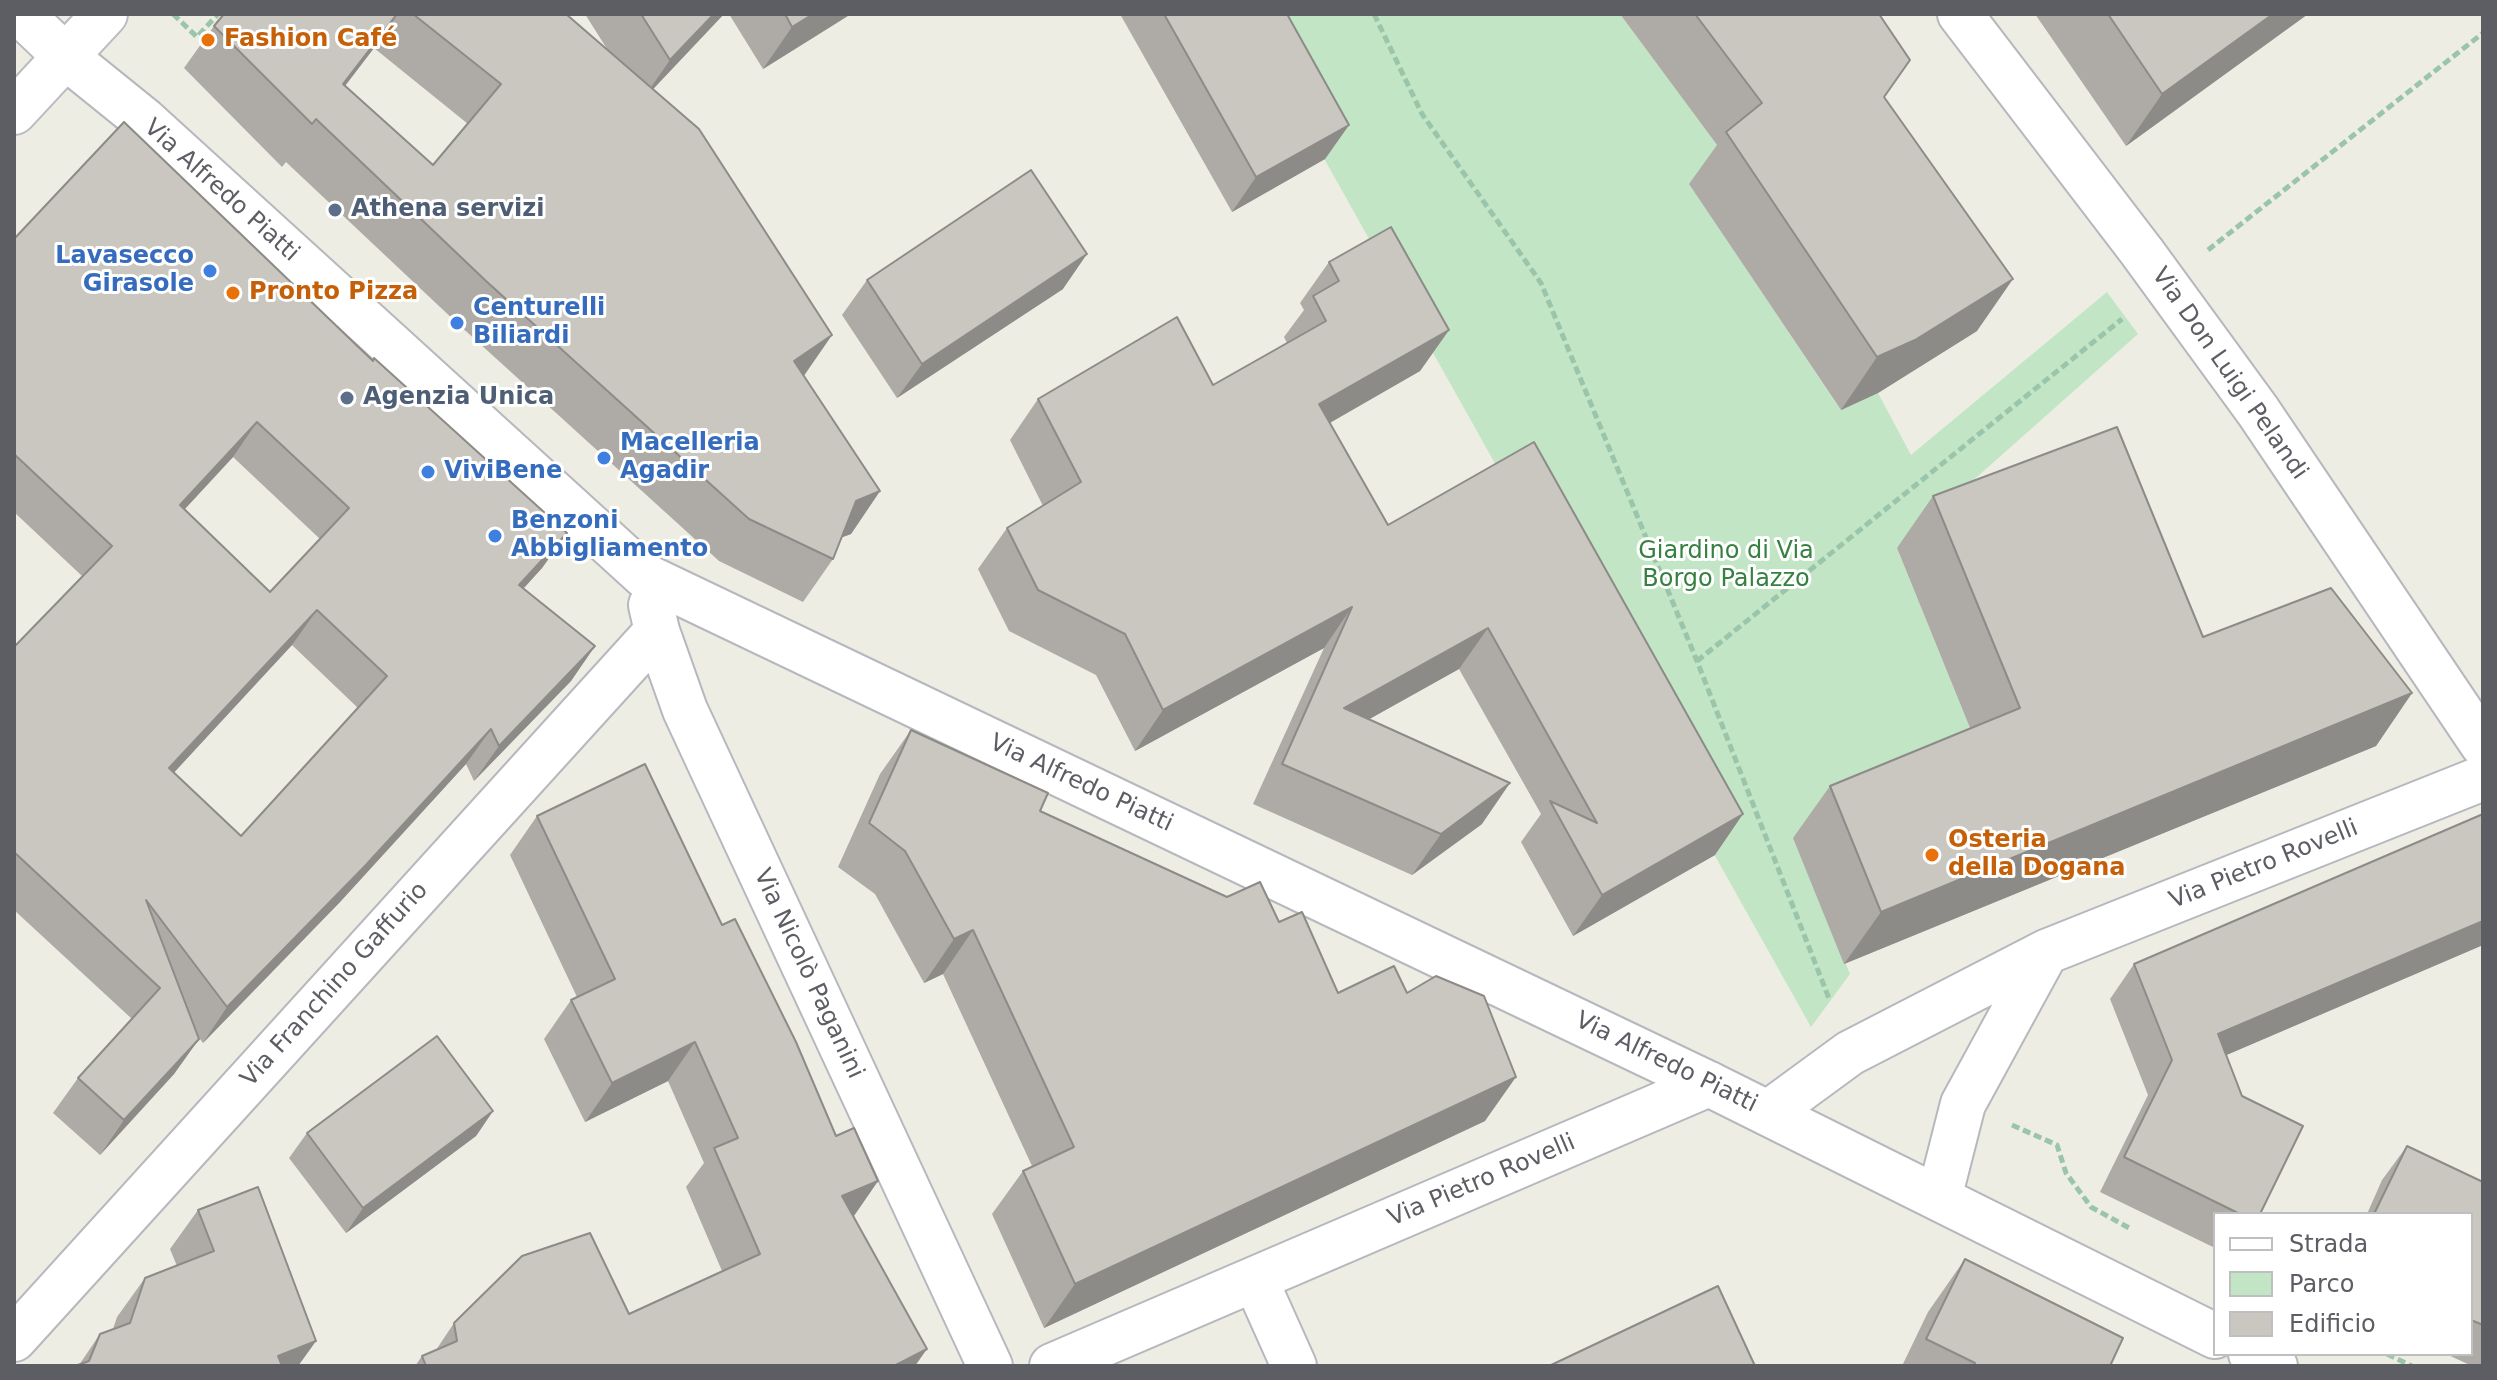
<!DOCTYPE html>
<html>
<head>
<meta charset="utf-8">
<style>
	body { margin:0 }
	#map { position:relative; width:2497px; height:1380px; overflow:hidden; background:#eeede4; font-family:"DejaVu Sans",sans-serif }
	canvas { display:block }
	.frame { position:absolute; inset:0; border:16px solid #5c5e64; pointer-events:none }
	.legend { position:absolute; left:2213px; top:1212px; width:260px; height:144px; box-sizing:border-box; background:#fff; border:2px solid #bebfc1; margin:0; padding:10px 14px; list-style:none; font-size:24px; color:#5c5e64 }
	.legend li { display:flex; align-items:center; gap:16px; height:40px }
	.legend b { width:40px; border:2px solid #bebfc1 }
</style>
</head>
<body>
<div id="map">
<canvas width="2497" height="1380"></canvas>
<div class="frame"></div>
<ul class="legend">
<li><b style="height:10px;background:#fff"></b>Strada</li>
<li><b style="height:22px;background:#c1e5c5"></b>Parco</li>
<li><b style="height:22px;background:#cac7c1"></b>Edificio</li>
</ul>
</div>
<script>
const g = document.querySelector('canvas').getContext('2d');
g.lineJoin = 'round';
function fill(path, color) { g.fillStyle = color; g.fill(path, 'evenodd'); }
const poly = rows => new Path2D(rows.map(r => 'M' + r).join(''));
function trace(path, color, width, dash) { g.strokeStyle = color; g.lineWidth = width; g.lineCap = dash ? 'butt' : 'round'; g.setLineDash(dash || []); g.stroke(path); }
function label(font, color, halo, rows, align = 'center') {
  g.font = font + ' "DejaVu Sans",sans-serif'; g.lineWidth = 6; g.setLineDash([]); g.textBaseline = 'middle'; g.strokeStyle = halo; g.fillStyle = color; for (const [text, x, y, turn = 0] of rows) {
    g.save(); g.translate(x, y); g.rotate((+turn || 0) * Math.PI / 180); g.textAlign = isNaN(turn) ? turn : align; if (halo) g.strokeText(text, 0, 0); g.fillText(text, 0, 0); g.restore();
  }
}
fill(poly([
	[1243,14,1620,14,1725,156,1690,185,1840,409,1878,393,1911,455,2107,292,2138,334,1897,548,1983,760,1794,840,1850,974,1811,1027]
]), '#c1e5c5');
const minor = poly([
	[21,14,66,57],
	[1960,14,2142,252,2258,411,2483,745],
	[651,605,657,631,685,710,990,1366],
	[1768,1113,1850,1053,2046,952,2483,778],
	[1939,1198,1963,1104,2046,952],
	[1255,1279,1294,1366],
	[14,1339,657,631],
	[1052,1366,1709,1084]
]);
const tertiary = poly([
	[66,57,144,120,645,576,1709,1084,2215,1336],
	[2251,1354,2275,1366]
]);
const secondary = poly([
	[14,112,105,14]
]);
trace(minor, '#b6b8bd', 48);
trace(tertiary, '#b6b8bd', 48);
trace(secondary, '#b9bbc1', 48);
trace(poly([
	[173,14,197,37,218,14],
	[1374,14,1422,114,1541,283,1697,661,1830,1001],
	[2208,250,2483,33],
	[1697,661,2122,319],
	[2012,1125,2057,1145,2066,1173,2091,1207,2131,1229],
	[2387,1354,2412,1366]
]), '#9bc5ab', 5, [8, 4]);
trace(minor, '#fff', 44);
trace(tertiary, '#fff', 44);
trace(secondary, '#fff', 44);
fill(poly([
	[224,14,566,14,607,49,585,14,724,14,653,89,832,335,804,376,880,491,851,534,842,537,833,559,803,602,719,561,457,323,286,162,282,167,184,68,214,26],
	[374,48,468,124,433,165,345,86],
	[729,14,851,14,763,69],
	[1120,14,1287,14,1349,125,1325,159,1232,212],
	[1620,14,1879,14,1884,97,1977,331,1878,393,1841,410,1689,184,1717,145],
	[2035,14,2308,14,2126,146],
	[14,239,372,360,374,358,567,533,542,568,523,589,595,646,571,681,474,781,466,764,340,902,203,1043,197,1035,199,1039,174,1074,100,1155,53,1113,78,1078,132,1019,14,910,14,647,82,576,14,512],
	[233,457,320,539,270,592,185,509],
	[292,645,358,708,241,836,174,772],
	[1329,262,1449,330,1420,371,1330,423,1388,525,1715,855,1573,936,1521,842,1541,814,1459,669,1369,719,1482,824,1412,875,1253,804,1324,648,1135,751,1096,675,1009,631,978,569,1007,528,1043,506,1010,440,1038,399,1213,385,1287,343,1284,337,1304,310,1300,303],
	[867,280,1063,289,897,398,842,315],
	[1933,496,2203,637,2412,693,2376,746,1844,964,1793,838,1830,786,1970,728,1897,548],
	[911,730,1040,811,1279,922,1338,993,1407,993,1485,1121,1044,1328,992,1214,1023,1171,1032,1166,943,974,924,983,875,894,838,867,880,774],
	[537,816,722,925,836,1136,878,1181,854,1216,915,1366,415,1366,422,1356,436,1350,454,1323,629,1314,722,1271,686,1187,704,1163,668,1081,585,1122,544,1039,571,1000,577,997,510,855],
	[2483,945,2226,1055,2260,1214,2215,1214,2215,1248,2100,1192,2148,1095,2110,999,2134,964],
	[493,1111,476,1136,346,1233,289,1158,307,1133],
	[2407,1146,2483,1182,2483,1366,2472,1366,2446,1354,2471,1354,2471,1214,2367,1214,2382,1180],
	[198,1210,316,1341,298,1366,75,1366,79,1365,100,1334,113,1329,117,1317,145,1278,177,1266,170,1249],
	[1965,1259,2110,1366,1902,1366,1928,1312]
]), '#aeaba6');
fill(poly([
	[398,14,374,48,318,121,343,84],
	[714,14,724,14,640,103,670,60],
	[813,14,851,14,763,69,792,27],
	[2273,14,2308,14,2126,146,2162,94],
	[1349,125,1325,159,1232,212,1256,177],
	[1087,254,1063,289,897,398,922,364],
	[2013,279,1977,331,1878,393,1841,410,1877,357],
	[1449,330,1420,371,1291,445,1319,404],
	[832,335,802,378,794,361],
	[257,422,233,457,156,540,180,505],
	[880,491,851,534,827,543,856,501],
	[567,533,542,568,494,621,519,585],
	[1352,607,1324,648,1135,751,1163,710],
	[317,610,292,645,145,804,169,768],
	[1488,628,1459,669,1316,749,1344,708],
	[595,646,571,681,474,781,499,746],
	[2412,693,2376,746,1844,964,1881,912],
	[491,729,466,764,340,902,203,1043,227,1007],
	[1510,783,1482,824,1412,875,1441,834],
	[1743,814,1715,855,1573,936,1602,895],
	[2483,921,2483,945,2194,1069,2218,1034],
	[973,930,943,974,924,983,954,939],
	[199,1039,174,1074,100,1155,124,1120],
	[695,1042,668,1081,585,1122,612,1083],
	[1516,1077,1485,1121,1044,1328,1075,1284],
	[493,1111,476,1136,346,1233,363,1208],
	[878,1181,851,1220,842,1196],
	[316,1341,298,1366,270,1366,278,1356],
	[927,1349,915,1366,894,1366]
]), '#8d8b87');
const building = poly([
	[224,14,397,14,343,84,433,165,501,84,413,14,566,14,699,129,832,335,794,361,880,491,856,501,833,559,749,519,486,281,316,119,312,124,214,26,224,14],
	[641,14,714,14,670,60,641,14],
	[785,14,813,14,792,27,785,14],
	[1164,14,1287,14,1349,125,1256,177,1164,14],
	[1695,14,1879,14,1910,60,1884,97,2013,279,1915,340,1877,357,1726,132,1762,103,1695,14],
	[2108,14,2273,14,2162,94,2108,14],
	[124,122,373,361,374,358,567,533,519,585,595,646,499,746,491,729,364,867,227,1007,146,900,199,1039,124,1120,78,1078,160,988,14,852,14,647,112,546,14,454,14,239,124,122],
	[257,422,349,508,270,592,180,505,257,422],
	[317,610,387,676,241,836,169,768,317,610],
	[1031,170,1087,254,922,364,867,280,1031,170],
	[1391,227,1449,330,1319,404,1388,525,1534,442,1743,814,1602,895,1550,801,1597,823,1488,628,1344,708,1510,783,1441,834,1282,764,1352,607,1163,710,1125,634,1038,590,1007,528,1081,482,1038,399,1177,317,1213,385,1326,321,1313,296,1339,281,1329,262,1391,227],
	[2117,427,2203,637,2331,588,2412,693,1881,912,1830,786,2020,708,1933,496,2117,427],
	[911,730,1048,793,1040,811,1227,897,1260,882,1279,922,1302,912,1338,993,1394,966,1407,993,1436,976,1484,996,1516,1077,1075,1284,1023,1171,1074,1147,973,930,954,939,905,851,869,823,911,730],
	[645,764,722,925,735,919,796,1042,836,1136,854,1128,878,1181,842,1196,927,1349,894,1366,426,1366,422,1356,457,1341,454,1323,522,1256,590,1233,629,1314,760,1254,714,1148,738,1138,695,1042,612,1083,571,1000,615,979,537,816,645,764],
	[2483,814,2483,921,2218,1034,2242,1096,2303,1126,2260,1214,2240,1214,2124,1157,2172,1060,2134,964,2483,814],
	[437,1036,493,1111,363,1208,307,1133,437,1036],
	[2407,1146,2483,1182,2483,1325,2471,1320,2471,1214,2374,1214,2407,1146],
	[258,1187,316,1341,278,1356,282,1366,75,1366,89,1361,100,1334,130,1323,145,1278,214,1251,198,1210,258,1187],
	[1965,1259,2123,1338,2110,1366,1974,1366,1975,1363,1926,1339,1965,1259],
	[1718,1286,1755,1366,1549,1366,1718,1286]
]);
fill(building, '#cac7c1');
trace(building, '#8d8b87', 2);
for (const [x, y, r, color] of [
	[208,40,8,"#e8710a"],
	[335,210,8,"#5c6f8a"],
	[210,271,8,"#3f7fe0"],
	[233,293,8,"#e8710a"],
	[457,323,8,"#3f7fe0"],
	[347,398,8,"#5c6f8a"],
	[604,458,8,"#3f7fe0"],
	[428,472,8,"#3f7fe0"],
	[495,536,8,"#3f7fe0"],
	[1932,855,8,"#e8710a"]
]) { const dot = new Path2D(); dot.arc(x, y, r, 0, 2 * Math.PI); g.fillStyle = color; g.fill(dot); trace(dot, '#fff', 3); }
label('bold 24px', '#c56008', '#fff', [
	["Fashion Café",224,40],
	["Pronto Pizza",249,293],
	["Osteria",1948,841],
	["della Dogana",1948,869]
], 'left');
label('24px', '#5c5e64', '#fff', [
	["Via Alfredo Piatti",221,191,42],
	["Via Don Luigi Pelandi",2229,374,55],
	["Via Alfredo Piatti",1081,784,25],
	["Via Pietro Rovelli",2264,865,-22],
	["Via Nicolò Paganini",808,974,65],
	["Via Franchino Gaffurio",335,985,-48],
	["Via Alfredo Piatti",1666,1063,26],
	["Via Pietro Rovelli",1482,1181,-23]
]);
label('bold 24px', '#4e5e75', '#fff', [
	["Athena servizi",351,210],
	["Agenzia Unica",363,398]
], 'left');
label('bold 24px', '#366cbe', '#fff', [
	["Lavasecco",194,257,"right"],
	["Girasole",194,285,"right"],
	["Centurelli",473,309],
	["Biliardi",473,337],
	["Macelleria",620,444],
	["Agadir",620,472],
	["ViviBene",444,472],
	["Benzoni",511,522],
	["Abbigliamento",511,550]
], 'left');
label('24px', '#378042', '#fff', [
	["Giardino di Via",1726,552],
	["Borgo Palazzo",1726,580]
]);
</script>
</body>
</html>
